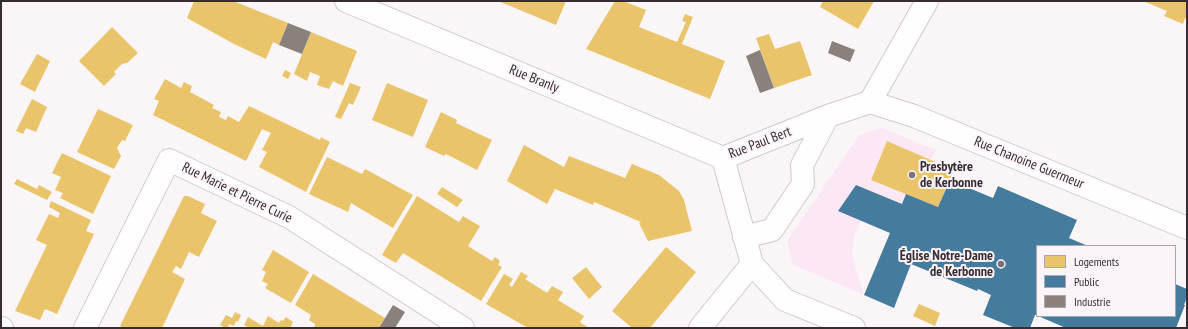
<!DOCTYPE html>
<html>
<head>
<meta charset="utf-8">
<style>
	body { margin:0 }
	#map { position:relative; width:1188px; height:329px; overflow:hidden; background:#faf6f8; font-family:"PT Sans Narrow",sans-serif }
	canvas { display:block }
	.frame { position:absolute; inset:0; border:2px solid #372c33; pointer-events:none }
	.legend { position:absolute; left:1036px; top:245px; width:140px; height:72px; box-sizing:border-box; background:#fbf5f9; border:1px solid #ada5aa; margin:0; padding:5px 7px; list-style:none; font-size:12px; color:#372c33 }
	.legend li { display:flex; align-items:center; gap:8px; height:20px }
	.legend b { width:20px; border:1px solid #ada5aa }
</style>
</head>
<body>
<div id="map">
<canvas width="1188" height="329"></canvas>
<div class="frame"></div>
<ul class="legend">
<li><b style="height:11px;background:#e9c46a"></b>Logements</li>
<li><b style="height:11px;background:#457b9d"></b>Public</li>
<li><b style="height:11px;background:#8a817c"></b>Industrie</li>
</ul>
</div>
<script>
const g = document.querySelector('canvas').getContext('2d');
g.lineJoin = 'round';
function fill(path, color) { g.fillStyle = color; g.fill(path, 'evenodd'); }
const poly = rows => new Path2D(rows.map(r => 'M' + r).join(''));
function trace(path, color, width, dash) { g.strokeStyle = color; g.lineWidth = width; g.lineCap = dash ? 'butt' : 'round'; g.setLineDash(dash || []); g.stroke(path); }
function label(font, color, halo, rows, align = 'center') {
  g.font = font + ' "PT Sans Narrow",sans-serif'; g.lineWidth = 4; g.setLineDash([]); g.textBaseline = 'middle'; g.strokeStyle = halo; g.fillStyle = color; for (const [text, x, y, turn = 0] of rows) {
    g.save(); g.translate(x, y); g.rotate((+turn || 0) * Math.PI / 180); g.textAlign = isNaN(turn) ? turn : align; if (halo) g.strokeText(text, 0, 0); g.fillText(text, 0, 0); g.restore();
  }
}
fill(poly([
	[882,128,936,150,931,160,887,141,871,180,906,194,902,204,856,185,838,211,861,220,854,237,852,255,864,295,793,265,787,241,859,135]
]), '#fce8f4');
fill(poly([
	[194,1,233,1,288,23,279,45,273,42,266,59,234,44,187,18],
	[498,1,566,1,556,25],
	[615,1,623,1,646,10,639,27,677,42,686,22,682,21,685,14,693,17,682,44,725,61,710,99,586,49],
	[823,1,874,1,858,29,820,7],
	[1143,1,1187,1,1187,19,1185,18,1183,24,1164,16,1167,11],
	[112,27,138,53,127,63,122,64,114,72,116,74,104,86,79,61],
	[311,32,357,51,343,86,333,81,329,89,317,85,320,76,310,72,307,81,294,74],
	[769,34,775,49,800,41,812,75,774,88,756,38],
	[37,54,50,61,35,92,20,84],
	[285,70,291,73,288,79,282,76],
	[165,79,181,88,184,82,192,86,190,92,214,105,212,108,221,112,219,117,226,120,228,116,239,122,249,106,320,140,321,137,330,142,306,192,259,167,267,152,262,150,271,133,262,129,246,161,153,115,159,101,154,99],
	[350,83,361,87,353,105,349,103,341,119,335,117],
	[387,83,428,100,413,137,372,120],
	[32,99,47,107,36,132,26,128,23,134,16,131],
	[98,109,133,125,125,141,122,140,117,148,121,156,114,169,77,152],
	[441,112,457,120,456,123,492,140,477,170,446,154,444,156,425,147],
	[887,141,954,170,938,207,871,180],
	[524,145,564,167,569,156,625,178,632,164,659,175,679,191,684,200,692,231,648,241,639,223,641,222,594,202,593,205,555,189,547,204,507,181],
	[62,153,111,176,93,214,60,198,63,193,55,190,61,177,52,173],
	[327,157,362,174,365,169,367,170,413,195,393,228,351,203,348,212,309,194],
	[17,179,37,189,39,185,52,192,47,200,14,184],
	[442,187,463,200,457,207,437,194],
	[184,196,188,196,205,204,201,213,217,221,199,257,189,252,181,269,176,266,172,272,185,279,162,328,124,328,120,326],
	[417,196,459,222,463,216,480,226,468,246,492,261,495,257,500,261,498,265,502,267,481,301,403,253,396,263,382,255],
	[51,201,91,220,86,231,94,234,57,314,45,309,40,320,15,311,47,245,36,240,49,214,58,218,60,213,49,207],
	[666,247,696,272,650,328,632,328,612,311],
	[273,250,309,272,291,303,265,288,268,284,262,281,266,272,262,270],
	[586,267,602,287,589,299,572,278],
	[521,272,528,276,525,279,547,293,552,286,563,292,558,300,584,316,580,322,589,328,528,328,486,304,504,274,513,279,509,285,512,287],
	[313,274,385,318,379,328,314,328,315,324,309,320,311,315,295,305],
	[919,304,940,313,935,326,913,316],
	[235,312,241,315,238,322,236,321,234,326,229,324,228,328,226,328,220,325,226,315,232,318],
	[268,316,279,323,281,320,283,321,286,317,293,322,290,328,249,328,244,325,248,317,263,326]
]), '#e9c46a');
fill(poly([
	[950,180,993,198,998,186,1077,220,1069,238,1088,246,1037,246,1037,315,1035,315,1030,328,1015,328,983,315,991,295,978,289,977,291,911,264,894,308,864,295,890,233,838,211,856,185,902,204,906,194,938,207],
	[1175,284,1187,289,1187,297,1184,305,1185,305,1176,328,1066,328,1038,316,1175,316]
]), '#457b9d');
fill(poly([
	[288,23,311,32,302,54,279,45],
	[832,41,855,50,850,62,828,53],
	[760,50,774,88,760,93,746,56],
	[393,305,405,312,395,328,379,328]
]), '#8a817c');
const minor = poly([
	[346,1,723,158],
	[870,102,914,116,1187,228],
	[744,237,772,230,803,184,802,165,828,116],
	[1,328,2,328],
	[85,328,169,160,289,217,463,328],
	[700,328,752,264],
	[854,328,785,300,752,264,723,158,828,116,870,102,927,1]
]);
trace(minor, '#d1c9ce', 24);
trace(minor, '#fefefe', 22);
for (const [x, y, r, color] of [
	[912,175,4,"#7b7378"],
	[1001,264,4,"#7b7378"]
]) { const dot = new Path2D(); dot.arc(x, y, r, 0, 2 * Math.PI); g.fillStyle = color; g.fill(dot); trace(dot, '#fbf5f9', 1.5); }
label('14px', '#372c33', '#fbf5f9', [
	["Rue Branly",534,79,22],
	["Rue Paul Bert",760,143,-21],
	["Rue Chanoine Guermeur",1029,163,22],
	["Rue Marie et Pierre Curie",237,193,26]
]);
label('bold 14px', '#372c33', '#fbf5f9', [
	["Presbytère",920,167],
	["de Kerbonne",920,183],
	["Église Notre-Dame",993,256,"right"],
	["de Kerbonne",993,272,"right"]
], 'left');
</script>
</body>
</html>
